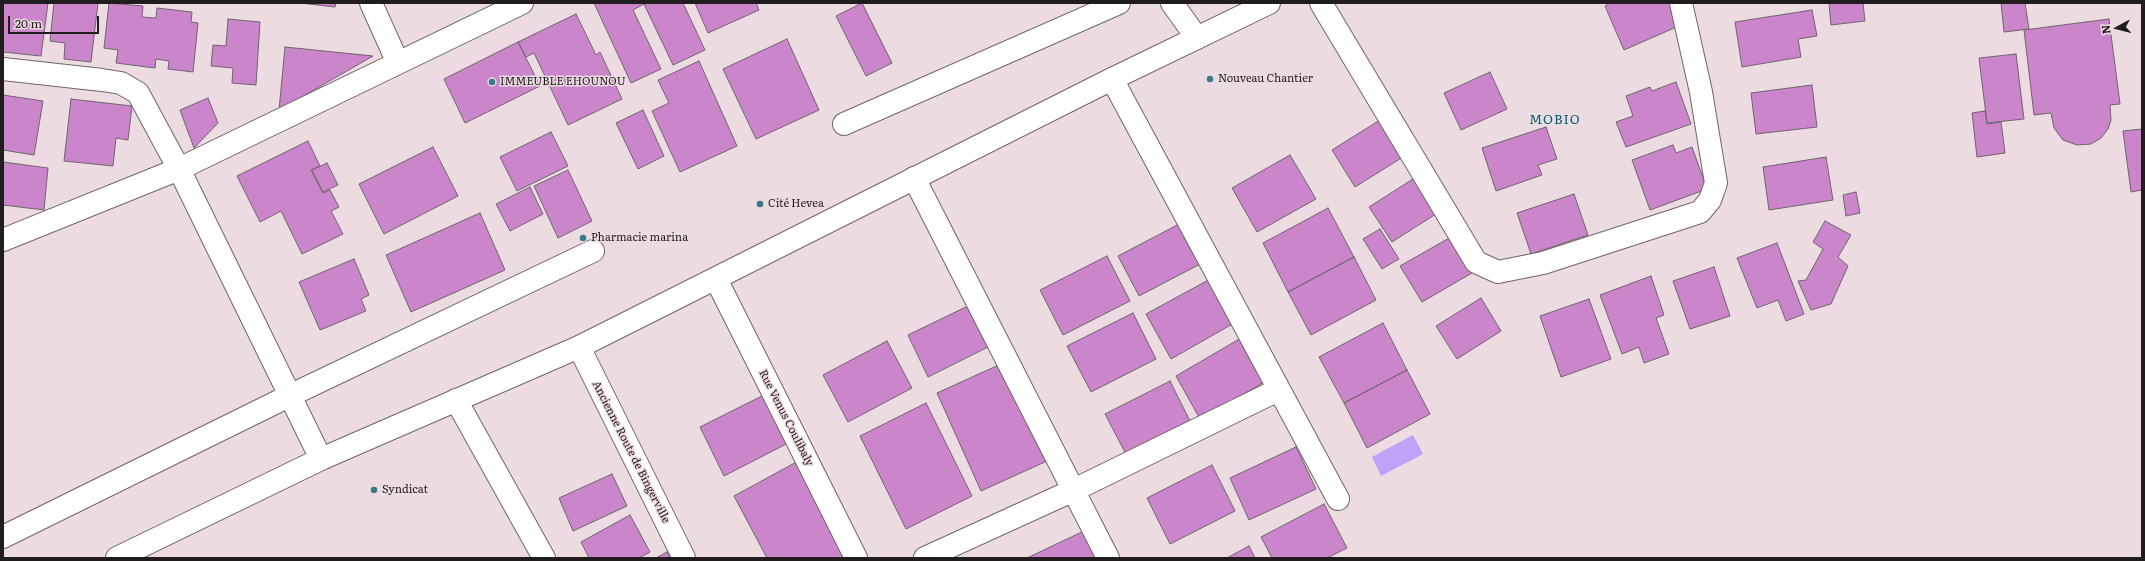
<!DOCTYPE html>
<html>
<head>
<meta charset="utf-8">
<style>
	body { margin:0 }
	#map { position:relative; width:2145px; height:561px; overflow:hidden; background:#ecdce1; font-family:Literata,serif }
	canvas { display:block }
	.frame { position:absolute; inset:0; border:4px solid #211c1e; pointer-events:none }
	.north { position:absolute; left:2097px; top:8px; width:40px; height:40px; -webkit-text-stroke:3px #ecdce1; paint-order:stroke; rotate:263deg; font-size:11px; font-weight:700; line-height:16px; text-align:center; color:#211c1e }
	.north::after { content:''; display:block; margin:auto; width:14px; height:18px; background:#211c1e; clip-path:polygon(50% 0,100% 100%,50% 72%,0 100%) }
	.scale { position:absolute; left:8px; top:16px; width:91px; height:18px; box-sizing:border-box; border:2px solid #211c1e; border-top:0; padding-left:5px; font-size:12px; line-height:14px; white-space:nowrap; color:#211c1e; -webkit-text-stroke:3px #ecdce1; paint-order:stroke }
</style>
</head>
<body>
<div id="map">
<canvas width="2145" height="561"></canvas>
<div class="frame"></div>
<div class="north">N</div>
<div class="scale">20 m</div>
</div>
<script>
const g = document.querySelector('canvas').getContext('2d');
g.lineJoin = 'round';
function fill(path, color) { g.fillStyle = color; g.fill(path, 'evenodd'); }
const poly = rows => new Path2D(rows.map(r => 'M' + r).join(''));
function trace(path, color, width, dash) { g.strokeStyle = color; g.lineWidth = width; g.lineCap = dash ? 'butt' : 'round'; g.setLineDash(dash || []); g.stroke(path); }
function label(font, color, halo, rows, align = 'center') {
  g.font = font + ' Literata,serif'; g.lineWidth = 3; g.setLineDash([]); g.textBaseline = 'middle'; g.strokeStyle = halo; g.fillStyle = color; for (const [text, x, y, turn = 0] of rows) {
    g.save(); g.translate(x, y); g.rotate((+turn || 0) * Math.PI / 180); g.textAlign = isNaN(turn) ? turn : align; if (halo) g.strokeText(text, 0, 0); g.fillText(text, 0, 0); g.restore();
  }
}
fill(poly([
	[1413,435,1423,454,1381,476,1372,457]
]), '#c1a2f9');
const building = poly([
	[3,3,48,3,41,56,3,52,3,3],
	[54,3,98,3,91,62,64,59,65,43,50,41,54,3],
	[109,3,143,6,142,17,156,18,157,8,192,12,191,22,198,23,193,72,168,69,169,61,156,59,155,68,116,63,118,50,104,48,109,3],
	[300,3,336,3,335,7,300,3],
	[594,3,683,3,705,50,673,65,644,4,633,10,661,69,631,83,594,3],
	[695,3,756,3,759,10,708,33,695,3],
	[862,3,892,63,866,76,836,16,862,3],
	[1610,3,1671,3,1681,25,1624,50,1605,6,1610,3],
	[1829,3,1863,3,1865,21,1831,25,1829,3],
	[2001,3,2025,3,2029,29,2004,32,2001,3],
	[1812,10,1817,36,1798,39,1801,57,1742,67,1735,22,1812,10],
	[576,14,596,55,600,52,622,99,568,125,534,53,526,57,518,42,576,14],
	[228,19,260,22,256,85,232,83,233,68,211,66,213,45,226,46,228,19],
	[2109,19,2120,104,2110,105,2111,120,2108,129,2101,138,2091,144,2077,145,2063,140,2054,128,2051,113,2034,115,2024,30,2109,19],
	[787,39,819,110,756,139,723,69,787,39],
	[518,42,540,86,465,123,444,79,518,42],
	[285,47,373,56,279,110,285,47],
	[2016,54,2024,119,1987,123,1979,58,2016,54],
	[699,61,737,146,680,172,652,111,669,103,658,80,699,61],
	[1490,72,1507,109,1461,130,1444,93,1490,72],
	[1676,82,1691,124,1626,147,1616,122,1633,116,1626,96,1650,87,1652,91,1676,82],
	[1812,85,1817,127,1756,134,1751,93,1812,85],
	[3,95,43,101,34,155,3,150,3,95],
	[208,98,218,123,194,148,180,110,208,98],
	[71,99,132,106,128,140,116,138,113,166,64,161,71,99],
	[643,110,664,156,638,169,616,123,643,110],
	[1985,111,1987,124,2001,122,2005,153,1977,157,1972,113,1985,111],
	[1380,120,1403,157,1355,187,1332,150,1380,120],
	[1546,127,1557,159,1538,165,1542,175,1496,191,1482,148,1546,127],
	[2142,129,2142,190,2131,192,2123,131,2142,129],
	[551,132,568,166,517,191,500,157,551,132],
	[308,141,320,166,311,170,323,193,330,190,339,207,331,211,343,234,302,254,281,211,260,222,237,176,308,141],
	[1673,145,1676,153,1692,147,1707,189,1650,210,1632,160,1673,145],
	[433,147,458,196,384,234,359,184,433,147],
	[1290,155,1316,199,1257,232,1232,188,1290,155],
	[1826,157,1833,200,1769,210,1763,167,1826,157],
	[3,162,48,168,44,210,3,205,3,162],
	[327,163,338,185,323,192,312,170,327,163],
	[568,170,592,221,558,238,534,186,568,170],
	[1413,179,1436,214,1392,242,1369,207,1413,179],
	[530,187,543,214,510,231,496,204,530,187],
	[1856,192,1860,213,1846,216,1843,195,1856,192],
	[1574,194,1588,235,1531,254,1517,213,1574,194],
	[1328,208,1354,257,1288,292,1263,243,1328,208],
	[480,213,505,270,411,312,386,255,480,213],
	[1825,221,1851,235,1838,257,1848,266,1831,304,1811,310,1798,281,1806,280,1823,249,1813,242,1825,221],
	[1183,222,1204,262,1139,296,1118,256,1183,222],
	[1380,229,1399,259,1382,269,1363,239,1380,229],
	[1451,237,1472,273,1422,302,1400,266,1451,237],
	[1777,243,1804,314,1786,321,1778,300,1757,308,1737,258,1777,243],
	[1107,256,1130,301,1063,335,1040,290,1107,256],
	[1354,257,1376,300,1311,335,1288,292,1354,257],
	[354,259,369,295,361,299,366,311,320,330,299,282,354,259],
	[1714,267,1730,316,1690,329,1673,281,1714,267],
	[1651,276,1664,315,1656,318,1669,354,1644,363,1639,347,1622,354,1600,295,1651,276],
	[1212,278,1236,322,1171,359,1146,314,1212,278],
	[1481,298,1501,331,1457,359,1436,326,1481,298],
	[1589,299,1611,359,1561,377,1540,316,1589,299],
	[972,304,992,345,928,377,908,335,972,304],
	[1133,313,1156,359,1091,392,1067,346,1133,313],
	[1383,323,1407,370,1344,403,1319,357,1383,323],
	[1241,338,1266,381,1200,419,1176,376,1241,338],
	[887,341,912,388,848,422,823,375,887,341],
	[1003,363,1047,461,981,491,937,393,1003,363],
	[1407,370,1430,414,1367,448,1344,403,1407,370],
	[1170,381,1192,425,1128,458,1105,414,1170,381],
	[770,392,794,440,724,476,700,427,770,392],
	[926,403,972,496,906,529,860,436,926,403],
	[1296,447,1316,489,1249,520,1230,478,1296,447],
	[802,459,850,558,767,558,734,496,802,459],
	[1212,465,1235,511,1170,544,1147,498,1212,465],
	[612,474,627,506,573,531,559,498,612,474],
	[1324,504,1347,548,1327,558,1272,558,1261,537,1324,504],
	[630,515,650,552,639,558,589,558,581,542,630,515],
	[1086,530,1098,558,1027,558,1086,530],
	[1249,546,1255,558,1227,558,1249,546],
	[667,552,670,558,656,558,667,552]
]);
fill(building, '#cb85ca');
trace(building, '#6e646d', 1);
const minor = poly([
	[371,3,398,63],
	[1172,3,1197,38],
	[1321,3,1476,262,1498,272,1543,263,1700,212,1710,200,1716,183,1701,92,1681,3],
	[3,69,102,80,121,83,138,93,179,169,321,459],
	[1112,79,1338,499],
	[844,124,1119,3],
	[914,178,1108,558],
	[3,240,179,169,522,3],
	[716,279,856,558],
	[579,347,684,558],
	[456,400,544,558],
	[3,537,289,396,593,251],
	[925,558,1074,490,1278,390]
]);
const secondary = poly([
	[117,558,321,459,579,347,1112,79,1269,3]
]);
trace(minor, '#726469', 24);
trace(secondary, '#726469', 24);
trace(minor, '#fff', 22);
trace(secondary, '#fff', 22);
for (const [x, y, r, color] of [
	[1210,79,4,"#397a8c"],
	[492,82,4,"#397a8c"],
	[760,204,4,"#397a8c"],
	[583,238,4,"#397a8c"],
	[374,490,4,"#397a8c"]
]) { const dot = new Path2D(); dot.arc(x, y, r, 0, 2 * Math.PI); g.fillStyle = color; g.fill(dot); trace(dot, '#ecdce1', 1.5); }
label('11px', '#211c1e', '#ecdce1', [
	["Nouveau Chantier",1218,79],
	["IMMEUBLE EHOUNOU",500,82],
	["Cité Hevea",768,204],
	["Pharmacie marina",591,238],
	["Syndicat",382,490]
], 'left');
label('11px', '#211c1e', '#ecdce1', [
	["Rue Venus Coulibaly",786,418,63],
	["Ancienne Route de Bingerville",631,452,63]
]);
g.letterSpacing = '1px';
label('13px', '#025f72', '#ecdce1', [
	["MOBIO",1555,120]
]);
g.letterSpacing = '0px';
</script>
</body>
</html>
